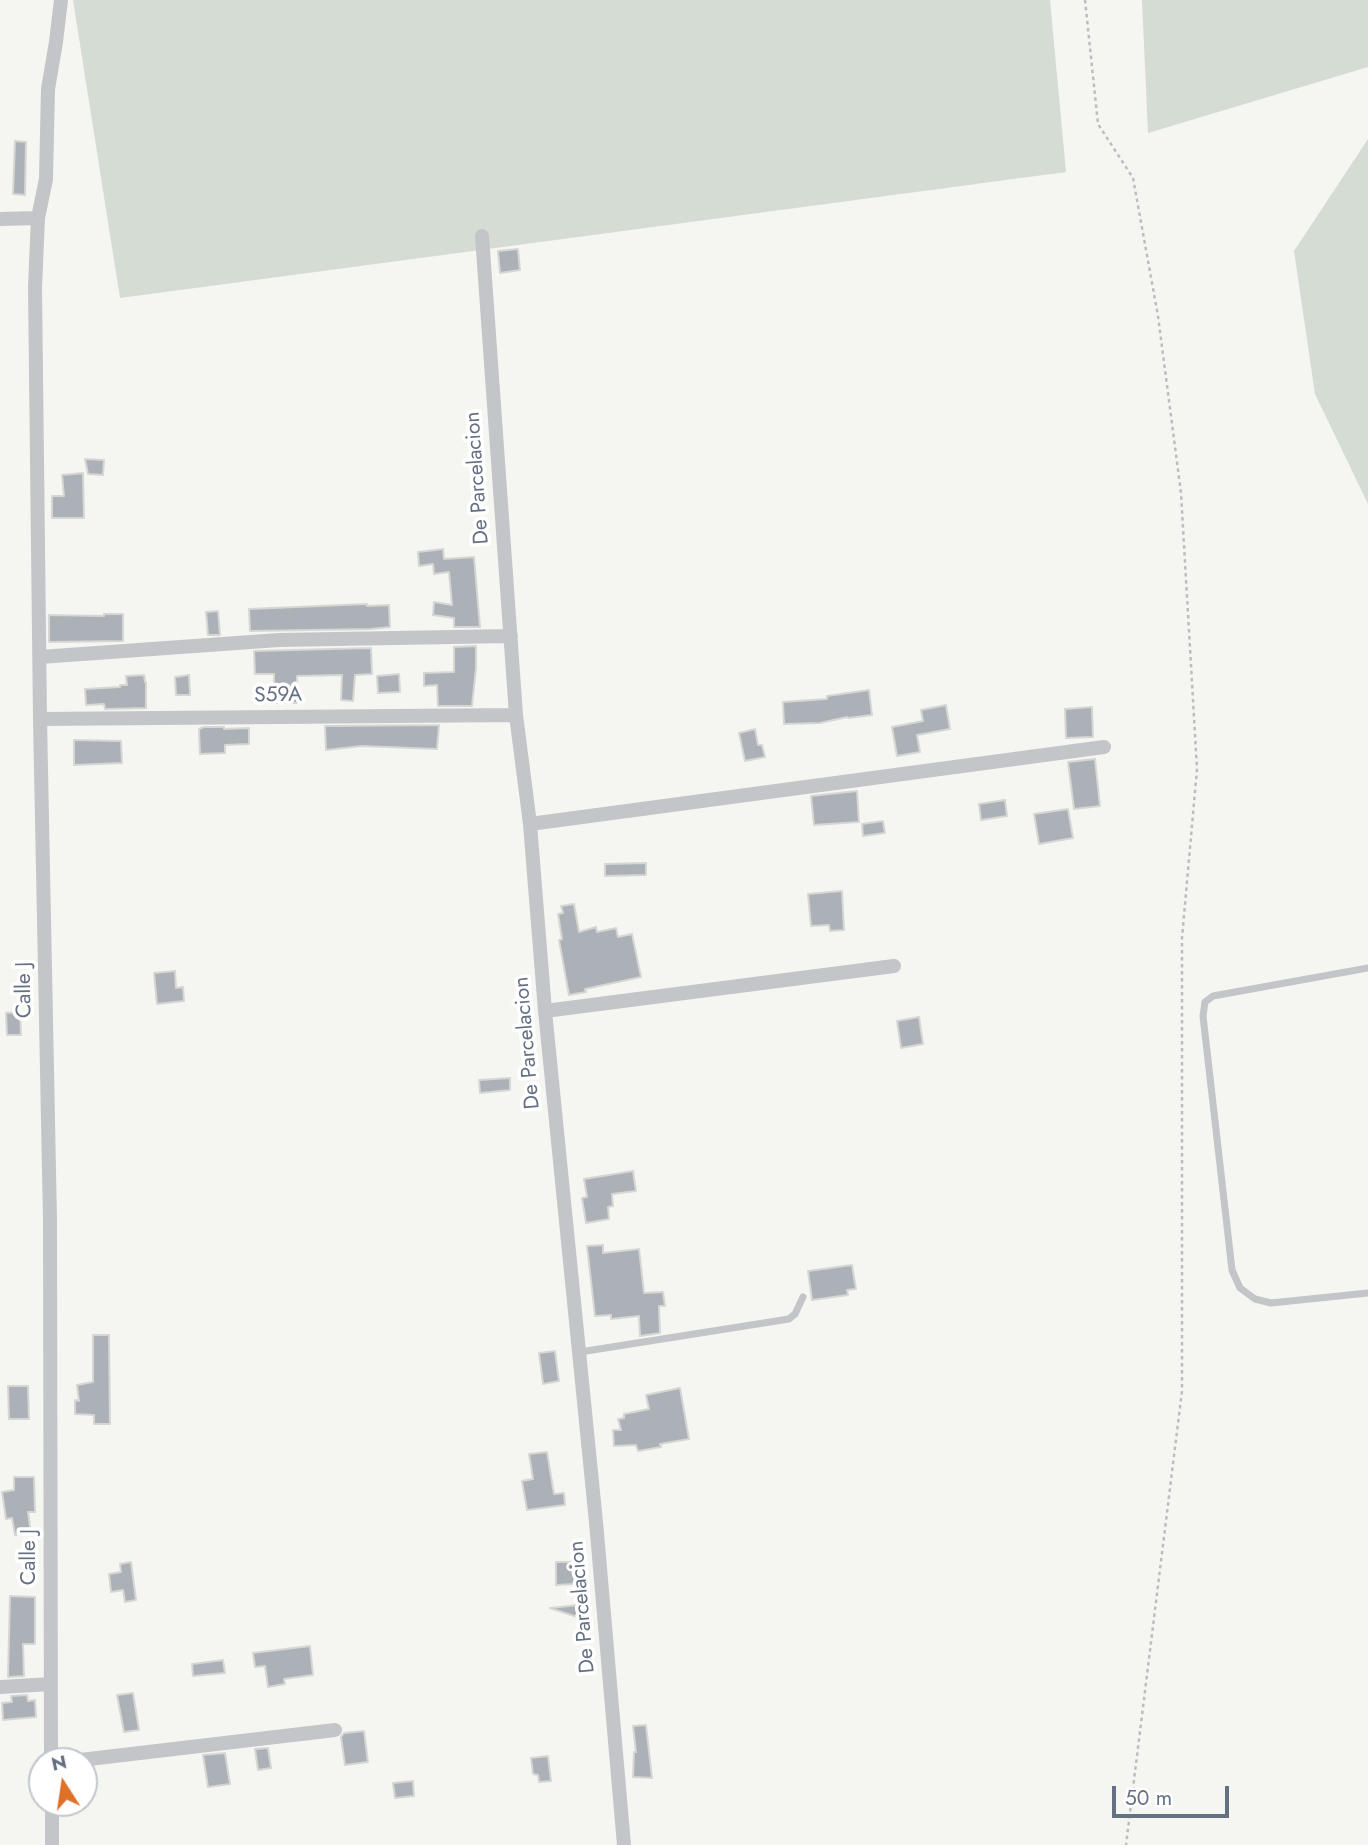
<!DOCTYPE html>
<html>
<head>
<meta charset="utf-8">
<style>
	body { margin:0 }
	#map { position:relative; width:1368px; height:1845px; overflow:hidden; background:#f5f5f1; font-family:Jost,sans-serif }
	canvas { display:block }
	.north { position:absolute; left:28px; top:1747px; width:70px; height:70px; box-sizing:border-box; background:#fff; border:2px solid #c1c6cd; border-radius:50%; rotate:348deg; font-size:19px; font-weight:700; line-height:28px; text-align:center; color:#657082 }
	.north::after { content:''; display:block; margin:auto; width:24px; height:32px; background:#df7028; clip-path:polygon(50% 0,100% 100%,50% 72%,0 100%) }
	.scale { position:absolute; left:1112px; top:1786px; width:117px; height:32px; box-sizing:border-box; border:4px solid #657082; border-top:0; padding-left:9px; font-size:21px; line-height:24px; white-space:nowrap; color:#657082; -webkit-text-stroke:5px #fff; paint-order:stroke }
</style>
</head>
<body>
<div id="map">
<canvas width="1368" height="1845"></canvas>
<div class="north">N</div>
<div class="scale">50 m</div>
</div>
<script>
const g = document.querySelector('canvas').getContext('2d');
g.lineJoin = 'round';
function fill(path, color) { g.fillStyle = color; g.fill(path, 'evenodd'); }
const poly = rows => new Path2D(rows.map(r => 'M' + r).join(''));
function trace(path, color, width, dash) { g.strokeStyle = color; g.lineWidth = width; g.lineCap = dash ? 'butt' : 'round'; g.setLineDash(dash || []); g.stroke(path); }
function label(font, color, halo, rows, align = 'center') {
  g.font = font + ' Jost,sans-serif'; g.lineWidth = 7; g.setLineDash([]); g.textBaseline = 'middle'; g.strokeStyle = halo; g.fillStyle = color; for (const [text, x, y, turn = 0] of rows) {
    g.save(); g.translate(x, y); g.rotate((+turn || 0) * Math.PI / 180); g.textAlign = isNaN(turn) ? turn : align; if (halo) g.strokeText(text, 0, 0); g.fillText(text, 0, 0); g.restore();
  }
}
fill(poly([
	[73,0,1050,0,1066,172,120,298],
	[1142,0,1368,0,1368,67,1148,133],
	[1368,139,1368,504,1315,394,1294,251]
]), '#d5dcd3');
const building = poly([
	[15,141,26,142,25,195,13,194,15,141],
	[518,249,520,270,500,273,498,251,518,249],
	[85,459,104,460,103,475,88,474,85,459],
	[83,473,84,518,52,518,52,496,64,496,62,475,83,473],
	[443,549,444,559,474,557,480,627,454,627,454,618,433,615,434,602,452,605,449,572,434,574,433,564,419,566,418,552,443,549],
	[367,604,367,606,389,605,390,627,371,629,250,631,249,609,367,604],
	[218,611,220,635,208,635,206,612,218,611],
	[104,614,123,614,123,641,49,642,49,615,104,616,104,614],
	[476,646,476,668,472,706,438,706,437,685,424,686,424,673,454,672,454,647,476,646],
	[371,648,372,674,355,675,353,701,341,700,342,675,297,676,297,703,274,703,274,674,255,674,254,651,371,648],
	[399,674,400,692,378,693,377,676,399,674],
	[144,675,145,682,146,682,146,708,105,709,104,704,86,705,85,689,120,687,120,685,127,685,126,676,144,675],
	[189,675,190,695,176,695,175,677,189,675],
	[869,690,872,715,848,718,847,717,820,723,784,724,783,702,827,699,827,696,869,690],
	[946,705,950,729,917,735,920,752,897,756,892,727,923,721,921,710,946,705],
	[1092,707,1093,737,1066,738,1065,709,1092,707],
	[439,725,437,749,362,746,326,750,325,726,439,725],
	[204,727,224,727,224,729,249,728,249,744,225,745,225,753,200,754,199,729,204,727],
	[755,729,758,745,762,745,765,757,745,761,739,733,755,729],
	[74,740,121,741,122,763,74,765,74,740],
	[1095,759,1100,806,1074,809,1068,762,1095,759],
	[857,791,859,822,814,825,811,796,857,791],
	[1005,800,1007,816,981,820,979,804,1005,800],
	[1068,809,1073,838,1039,844,1034,814,1068,809],
	[883,821,885,833,863,836,862,824,883,821],
	[646,863,646,875,605,876,605,864,646,863],
	[842,891,844,930,830,931,829,925,811,926,808,894,842,891],
	[574,904,579,932,596,927,597,932,616,928,618,937,632,934,641,977,585,989,586,992,569,995,559,940,562,939,558,914,563,913,561,906,574,904],
	[175,971,176,988,183,987,184,1001,157,1004,154,973,175,971],
	[20,1012,21,1035,7,1035,6,1013,20,1012],
	[919,1017,923,1044,901,1048,897,1021,919,1017],
	[510,1078,510,1090,480,1093,479,1080,510,1078],
	[633,1171,636,1191,612,1194,613,1206,608,1207,609,1219,586,1223,582,1198,587,1197,584,1179,633,1171],
	[603,1245,603,1253,639,1249,644,1293,663,1292,665,1306,659,1306,660,1333,640,1336,639,1316,611,1319,611,1315,595,1316,587,1246,603,1245],
	[852,1265,856,1289,847,1290,848,1295,812,1300,808,1271,852,1265],
	[93,1335,109,1335,110,1424,94,1424,94,1415,75,1414,75,1400,79,1401,77,1385,93,1382,93,1335],
	[555,1351,559,1381,543,1384,539,1353,555,1351],
	[8,1386,28,1386,29,1419,9,1419,8,1386],
	[680,1388,689,1439,660,1444,661,1447,638,1451,636,1445,614,1446,613,1430,621,1430,618,1419,624,1418,624,1414,649,1409,646,1395,680,1388],
	[547,1452,554,1494,564,1493,565,1505,527,1510,522,1481,533,1479,529,1454,547,1452],
	[14,1477,34,1477,35,1512,28,1512,31,1533,15,1535,12,1518,6,1519,2,1492,14,1490,14,1477],
	[131,1562,136,1600,125,1602,123,1590,111,1592,109,1574,121,1572,120,1564,131,1562],
	[556,1562,574,1562,575,1584,556,1585,556,1562],
	[10,1596,35,1597,35,1644,23,1644,24,1676,8,1677,10,1596],
	[588,1604,589,1621,550,1608,588,1604],
	[310,1646,313,1675,284,1679,285,1684,268,1687,265,1666,255,1667,253,1653,310,1646],
	[223,1660,225,1673,193,1676,192,1664,223,1660],
	[133,1693,139,1730,124,1732,117,1695,133,1693],
	[27,1695,28,1701,35,1700,36,1717,3,1720,2,1703,12,1702,11,1696,27,1695],
	[646,1725,652,1778,633,1777,634,1752,636,1752,633,1726,646,1725],
	[364,1731,368,1762,345,1765,341,1737,344,1733,364,1731],
	[268,1748,271,1768,258,1770,255,1749,268,1748],
	[225,1753,230,1784,208,1787,203,1755,225,1753],
	[548,1756,551,1781,539,1782,538,1775,533,1774,531,1758,548,1756],
	[413,1781,414,1796,395,1798,393,1783,413,1781]
]);
fill(building, '#abb1b7');
trace(building, '#d6d6d4', 2);
trace(poly([
	[1085,0,1098,124,1133,178,1158,316,1181,493,1197,769,1182,938,1182,1391,1126,1845]
]), '#bcbdc0', 2.5, [3.5, 3.5]);
trace(poly([
	[1368,968,1213,996,1205,1002,1203,1016,1232,1270,1240,1288,1255,1299,1271,1303,1368,1293],
	[580,1352,789,1319,795,1314,803,1297]
]), '#c3c5c9', 7);
trace(poly([
	[0,219,38,218],
	[482,236,516,715,530,824,545,1011,596,1522,624,1845],
	[40,657,279,640,511,636],
	[40,719,516,715],
	[530,824,1104,747],
	[545,1011,894,966],
	[0,1687,51,1684],
	[51,1761,50,1220,40,719,35,287,38,218,46,179,48,89,56,42,61,0],
	[72,1761,335,1730],
	[52,1803,52,1845]
]), '#c3c5c9', 14);
label('21px', '#657082', '#fff', [
	["De Parcelacion",478,478,-94],
	["S59A",278,696,-1],
	["Calle J",25,990,-91],
	["De Parcelacion",528,1043,-95],
	["Calle J",30,1557,-90],
	["De Parcelacion",583,1607,-95]
]);
</script>
</body>
</html>
